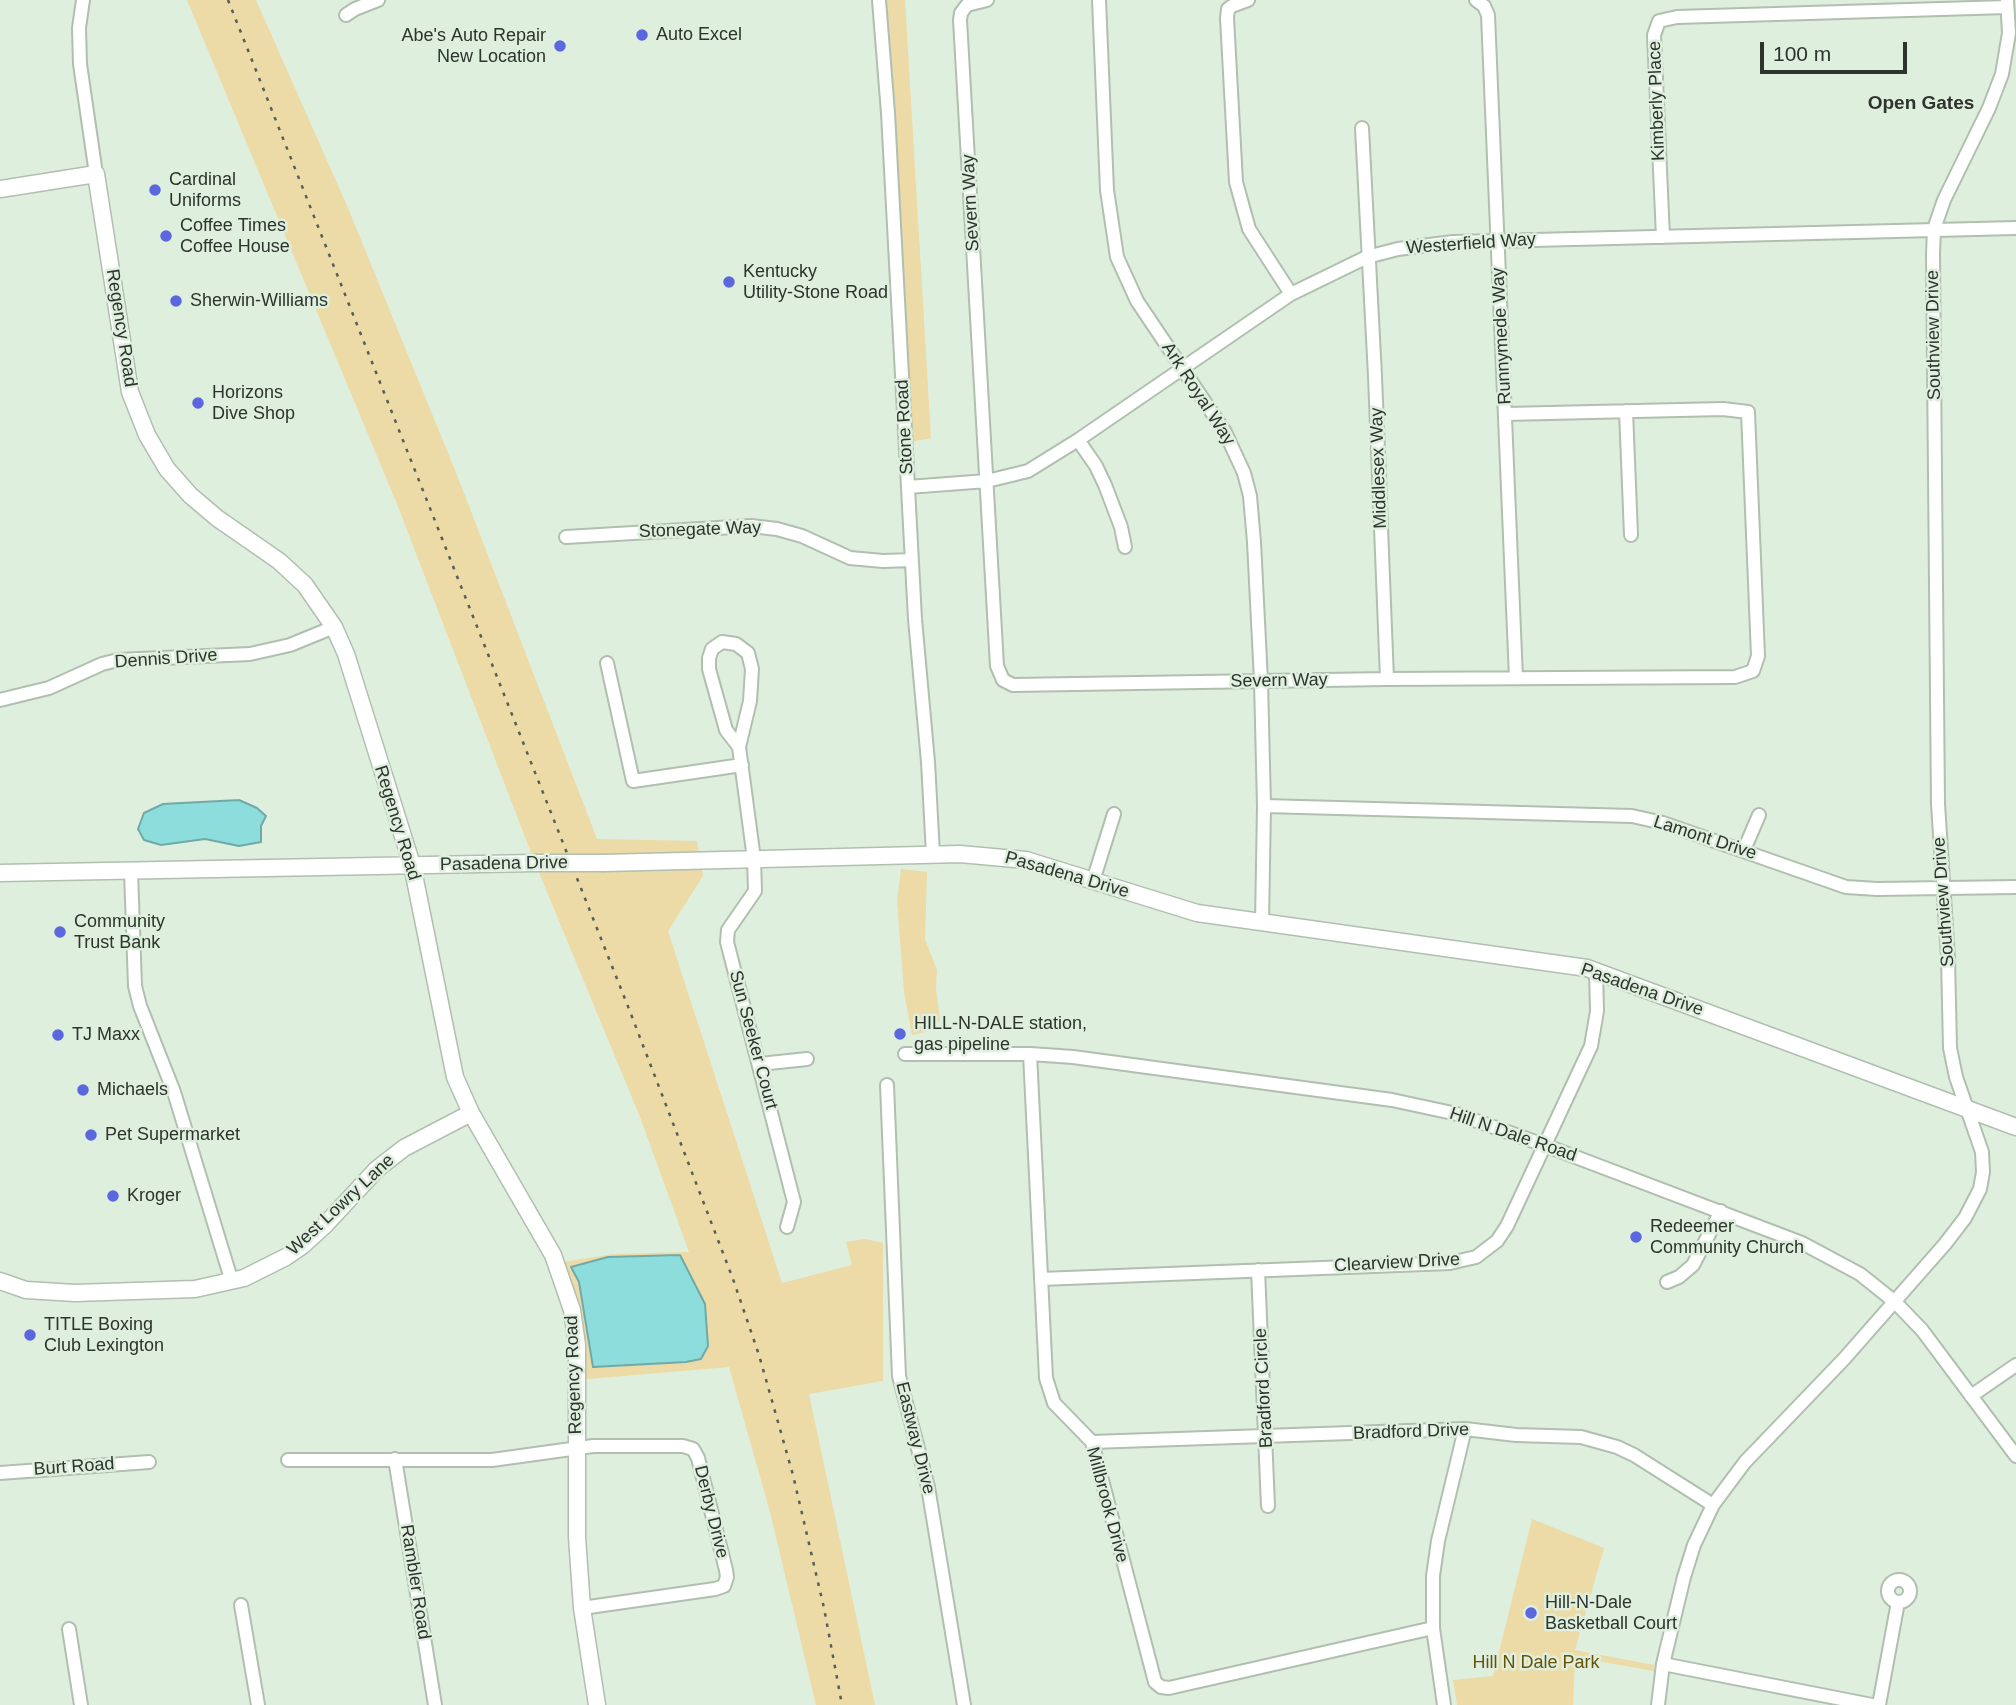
<!DOCTYPE html>
<html>
<head>
<meta charset="utf-8">
<style>
	body { margin:0 }
	#map { position:relative; width:2016px; height:1705px; overflow:hidden; background:#dfefde; font-family:Helvetica,sans-serif }
	canvas { display:block }
	.scale { position:absolute; left:1760px; top:42px; width:147px; height:32px; box-sizing:border-box; border:4px solid #2d332d; border-top:0; padding-left:9px; font-size:21px; line-height:24px; white-space:nowrap; color:#2d332d; -webkit-text-stroke:5px #dfefde; paint-order:stroke }
</style>
</head>
<body>
<div id="map">
<canvas width="2016" height="1705"></canvas>
<div class="scale">100 m</div>
</div>
<script>
const g = document.querySelector('canvas').getContext('2d');
g.lineJoin = 'round';
function fill(path, color) { g.fillStyle = color; g.fill(path, 'evenodd'); }
const poly = rows => new Path2D(rows.map(r => 'M' + r).join(''));
function trace(path, color, width, dash) { g.strokeStyle = color; g.lineWidth = width; g.lineCap = dash ? 'butt' : 'round'; g.setLineDash(dash || []); g.stroke(path); }
function label(font, color, halo, rows, align = 'center') {
  g.font = font + ' Helvetica,sans-serif'; g.lineWidth = 5; g.setLineDash([]); g.textBaseline = 'middle'; g.strokeStyle = halo; g.fillStyle = color; for (const [text, x, y, turn = 0] of rows) {
    g.save(); g.translate(x, y); g.rotate((+turn || 0) * Math.PI / 180); g.textAlign = isNaN(turn) ? turn : align; if (halo) g.strokeText(text, 0, 0); g.fillText(text, 0, 0); g.restore();
  }
}
fill(poly([
	[187,0,256,0,348,208,457,475,597,839,697,841,703,876,668,931,782,1283,852,1265,846,1242,865,1239,883,1243,883,1381,809,1394,875,1705,816,1705,770,1512,729,1367,576,1380,557,1263,613,1254,689,1252,640,1117,535,863,397,504],
	[878,0,905,0,931,438,905,443],
	[901,869,927,872,925,939,937,970,936,989,940,1019,934,1030,917,1034,912,1035,904,992,897,901],
	[1532,1519,1604,1548,1575,1650,1654,1665,1654,1671,1575,1657,1573,1705,1457,1705,1453,1680,1493,1676]
]), '#ecdaa7');
const water = poly([
	[239,800,257,808,266,816,261,826,261,842,239,846,205,839,161,845,144,840,138,829,144,813,163,804,239,800],
	[680,1255,705,1304,708,1346,701,1359,686,1362,593,1367,579,1282,571,1267,608,1257,680,1255]
]);
fill(water, '#8ddddd');
trace(water, '#70aaa8', 2);
const street = poly([
	[83,0,79,28,80,64,96,174],
	[879,0,888,113,915,619,928,762,933,854],
	[987,0,967,5,961,13,960,20,997,666,1003,680,1013,685,1387,679,1735,677,1753,671,1758,656,1748,412,1723,409,1506,414],
	[1099,0,1107,190,1117,257,1137,301,1225,432,1244,473,1250,496,1254,542,1261,681,1264,806,1262,923],
	[1248,0,1232,6,1228,9,1227,18,1236,182,1249,229,1291,294],
	[1476,0,1484,6,1488,15,1516,678],
	[346,15,355,9,378,0],
	[1362,128,1375,376,1387,679],
	[1663,237,1654,35,1659,21,1677,17,2007,7],
	[1626,411,1631,535],
	[1078,440,1096,466,1105,485,1121,527,1125,547],
	[908,487,987,481,1028,471,1078,440,1291,294,1367,257,1398,249,1453,242,2016,228],
	[566,537,751,526,777,529,802,536,850,558,883,561,912,560],
	[607,663,633,781,742,765],
	[0,700,49,688,102,664,118,660,250,654,290,645,334,627],
	[739,747,726,730,709,669,709,658,712,649,722,642,736,644,748,653,752,669,750,701,739,747,754,859,755,891,728,930,727,942,794,1202,787,1227],
	[1264,806,1632,816,1663,823,1846,887,1877,889,2016,887],
	[1744,850,1759,815],
	[131,871,135,986,140,1006,174,1092,232,1282],
	[1093,881,1114,814],
	[905,1054,1030,1054,1073,1057,1392,1100,1457,1114,1544,1145,1802,1243,1860,1274,1895,1302,1922,1330,2016,1456],
	[1030,1054,1046,1378,1054,1403,1092,1442,1155,1682,1161,1687,1169,1688,1433,1628],
	[760,1064,807,1059],
	[887,1085,899,1376,928,1487,964,1705],
	[1258,1270,1268,1506],
	[1041,1279,1450,1263,1476,1257,1497,1241,1507,1226,1591,1046,1597,1011,1596,970],
	[1667,1282,1679,1277,1693,1265,1721,1211],
	[1971,1396,2016,1365],
	[1092,1442,1465,1429,1516,1435,1581,1437,1617,1447,1634,1455,1713,1505],
	[395,1459,435,1705],
	[288,1460,492,1460,593,1446,683,1446,693,1449,698,1458,726,1570,727,1577,724,1586,715,1589,582,1608],
	[0,1473,149,1462],
	'1888 1591a11 11 0 1 1 22 0a11 11 0 1 1-22 0Z',
	[241,1605,258,1705],
	[69,1629,81,1705],
	[1663,1664,1872,1705],
	[1444,1705,1433,1628,1433,1576,1438,1541,1465,1429],
	[1658,1705,1663,1664,1684,1577,1694,1545,1713,1505,1745,1462,1844,1359,1945,1244,1965,1218,1980,1189,1983,1172,1982,1152,1956,1077,1950,1048,1948,958,1938,804,1933,254,1934,229,1944,200,1989,108,2002,74,2009,33,2007,0],
	[1879,1705,1898,1602]
]);
const secondary = poly([
	[0,189,96,174,130,392,147,435,167,469,190,495,217,518,279,561,305,585,334,627,346,654,412,865,455,1077,471,1113,553,1255,572,1310,577,1345,577,1537,582,1608,597,1705],
	[604,863,960,854,1026,860,1197,913,1587,968,2016,1127],
	[0,873,535,863],
	[0,1281,26,1290,75,1293,195,1289,244,1278,286,1257,302,1246,325,1225,377,1169,404,1148,471,1113]
]);
trace(street, '#b0bfaf', 16);
trace(secondary, '#b0bfaf', 19);
trace(street, '#fff', 12);
trace(secondary, '#fff', 16);
trace(poly([
	[228,0,629,1009,733,1279,759,1355,793,1475,824,1608,842,1705]
]), '#565f56', 2.5, [3.5, 7]);
const secondaryBridge = poly([
	[535,863,604,863]
]);
trace(secondaryBridge, '#b0bfaf', 19, []);
trace(secondaryBridge, '#fff', 16);
for (const [x, y, r, color] of [
	[642,35,7,"#5a67de"],
	[560,46,7,"#5a67de"],
	[155,190,7,"#5a67de"],
	[166,236,7,"#5a67de"],
	[729,282,7,"#5a67de"],
	[176,301,7,"#5a67de"],
	[198,403,7,"#5a67de"],
	[60,932,7,"#5a67de"],
	[900,1034,7,"#5a67de"],
	[58,1035,7,"#5a67de"],
	[83,1090,7,"#5a67de"],
	[91,1135,7,"#5a67de"],
	[113,1196,7,"#5a67de"],
	[1636,1237,7,"#5a67de"],
	[30,1335,7,"#5a67de"],
	[1531,1613,7,"#5a67de"]
]) { const dot = new Path2D(); dot.arc(x, y, r, 0, 2 * Math.PI); g.fillStyle = color; g.fill(dot); trace(dot, '#dfefde', 2.5); }
label('18px', '#2d332d', '#dfefde', [
	["Auto Excel",656,35],
	["Abe's Auto Repair",546,36,"right"],
	["New Location",546,57,"right"],
	["Cardinal",169,180],
	["Uniforms",169,201],
	["Coffee Times",180,226],
	["Coffee House",180,247],
	["Kentucky",743,272],
	["Utility-Stone Road",743,293],
	["Sherwin-Williams",190,301],
	["Horizons",212,393],
	["Dive Shop",212,414],
	["Community",74,922],
	["Trust Bank",74,943],
	["HILL-N-DALE station,",914,1024],
	["gas pipeline",914,1045],
	["TJ Maxx",72,1035],
	["Michaels",97,1090],
	["Pet Supermarket",105,1135],
	["Kroger",127,1196],
	["Redeemer",1650,1227],
	["Community Church",1650,1248],
	["TITLE Boxing",44,1325],
	["Club Lexington",44,1346],
	["Hill-N-Dale",1545,1603],
	["Basketball Court",1545,1624]
], 'left');
label('18px', '#2d332d', '#dfefde', [
	["Kimberly Place",1657,101,-92],
	["Severn Way",971,203,-93],
	["Westerfield Way",1471,244,-4],
	["Regency Road",121,328,81],
	["Southview Drive",1934,335,-91],
	["Runnymede Way",1502,336,-93],
	["Ark Royal Way",1198,394,57],
	["Stone Road",905,427,-93],
	["Middlesex Way",1379,468,-92],
	["Stonegate Way",700,530,-2],
	["Dennis Drive",166,659,-4],
	["Severn Way",1279,681,-1],
	["Regency Road",397,823,73],
	["Lamont Drive",1705,838,18],
	["Pasadena Drive",504,864,-1],
	["Pasadena Drive",1067,875,16],
	["Southview Drive",1944,902,-94],
	["Pasadena Drive",1642,990,19],
	["Sun Seeker Court",753,1040,75],
	["Hill N Dale Road",1513,1135,19],
	["West Lowry Lane",341,1205,-43],
	["Clearview Drive",1397,1263,-3],
	["Regency Road",574,1375,-92],
	["Bradford Circle",1264,1388,-93],
	["Bradford Drive",1411,1432,-2],
	["Eastway Drive",915,1438,76],
	["Burt Road",74,1467,-4],
	["Millbrook Drive",1107,1505,75],
	["Derby Drive",711,1512,76],
	["Rambler Road",415,1582,81]
]);
label('18px', '#67520a', '#dfefde', [
	["Hill N Dale Park",1536,1663]
]);
label('bold 19px', '#2d332d', '#dfefde', [
	["Open Gates",1921,104]
]);
</script>
</body>
</html>
